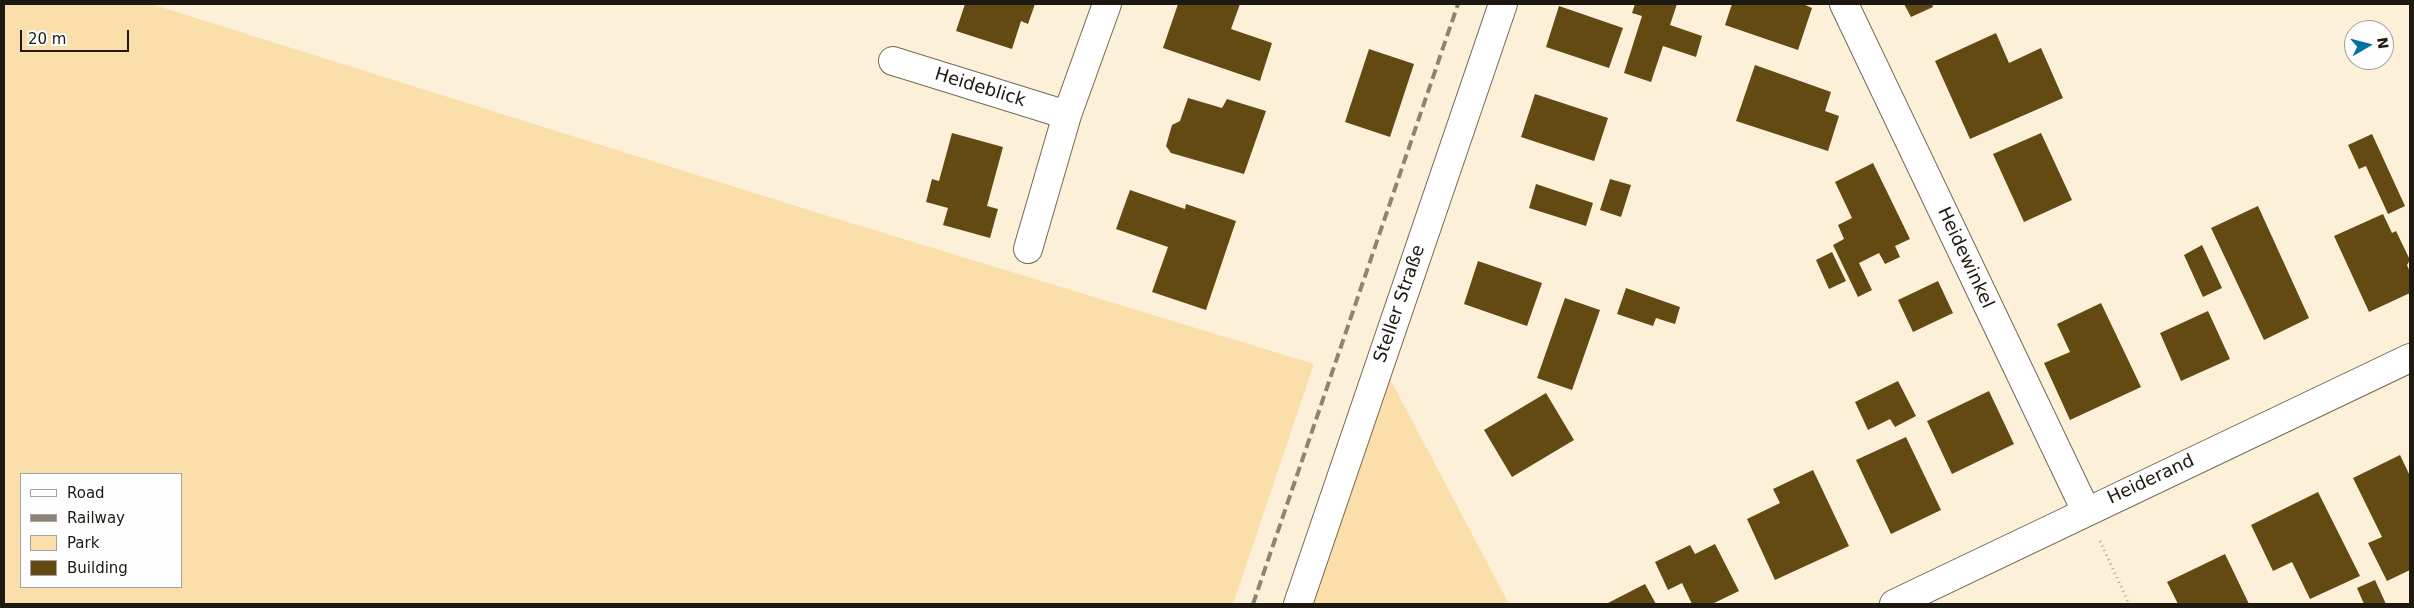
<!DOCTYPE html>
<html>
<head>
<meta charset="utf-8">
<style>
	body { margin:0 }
	#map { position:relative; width:2414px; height:608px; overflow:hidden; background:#fcf0d8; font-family:"DejaVu Sans",sans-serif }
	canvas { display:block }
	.frame { position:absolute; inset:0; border:5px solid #1d1911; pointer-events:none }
	.legend { position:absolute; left:20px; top:473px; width:162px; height:115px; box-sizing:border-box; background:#fefefe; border:1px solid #a4a29f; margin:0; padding:6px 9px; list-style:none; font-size:15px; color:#1d1911 }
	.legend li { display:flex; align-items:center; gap:10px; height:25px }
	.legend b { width:25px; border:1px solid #a4a29f }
	.north { position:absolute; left:2344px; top:20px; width:50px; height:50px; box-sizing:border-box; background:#fefefe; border:1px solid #a4a29f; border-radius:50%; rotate:82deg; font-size:14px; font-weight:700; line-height:20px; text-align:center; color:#1d1911 }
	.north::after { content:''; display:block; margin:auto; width:18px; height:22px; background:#00729d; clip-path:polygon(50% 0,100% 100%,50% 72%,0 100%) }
	.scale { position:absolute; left:20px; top:30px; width:109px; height:22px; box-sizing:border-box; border:2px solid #1d1911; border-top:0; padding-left:6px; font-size:15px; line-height:18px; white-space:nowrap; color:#1d1911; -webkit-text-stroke:4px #fefefe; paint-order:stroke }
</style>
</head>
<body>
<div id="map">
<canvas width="2414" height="608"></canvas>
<div class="frame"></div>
<ul class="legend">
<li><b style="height:6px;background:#fff"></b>Road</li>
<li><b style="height:6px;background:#8c8474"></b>Railway</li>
<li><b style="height:14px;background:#fbdfaa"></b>Park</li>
<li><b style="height:14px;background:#634a12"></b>Building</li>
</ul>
<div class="north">N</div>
<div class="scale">20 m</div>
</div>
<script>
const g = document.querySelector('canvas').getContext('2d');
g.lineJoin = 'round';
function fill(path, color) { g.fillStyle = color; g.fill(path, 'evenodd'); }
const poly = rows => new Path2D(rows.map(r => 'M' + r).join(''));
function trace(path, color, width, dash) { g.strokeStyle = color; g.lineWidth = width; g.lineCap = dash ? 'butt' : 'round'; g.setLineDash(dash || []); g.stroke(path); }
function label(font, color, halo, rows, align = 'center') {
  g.font = font + ' "DejaVu Sans",sans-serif'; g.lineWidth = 5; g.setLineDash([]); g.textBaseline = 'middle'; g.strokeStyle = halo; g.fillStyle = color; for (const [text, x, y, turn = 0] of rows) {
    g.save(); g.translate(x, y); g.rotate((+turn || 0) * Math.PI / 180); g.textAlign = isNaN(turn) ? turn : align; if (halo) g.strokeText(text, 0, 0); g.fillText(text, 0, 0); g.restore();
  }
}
fill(poly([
	[4,4,151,4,818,213,1314,364,1233,604,4,604],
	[21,474,181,474,181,587,21,587],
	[1388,375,1509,604,1312,604]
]), '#fbdfaa');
fill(poly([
	[965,4,1035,4,1028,24,1021,21,1012,49,956,31],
	[1178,4,1240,4,1231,29,1272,43,1260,81,1163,48],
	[1635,4,1677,4,1670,25,1702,36,1696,57,1663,46,1651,82,1624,73,1642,16,1632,13],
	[1732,4,1803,4,1812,8,1798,50,1725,25],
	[1904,4,1932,4,1933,7,1911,17],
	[1559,6,1623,28,1609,68,1546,47],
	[1996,33,2009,63,2041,48,2063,98,1970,139,1935,61],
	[1369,49,1414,64,1390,137,1345,122],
	[1755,65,1831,92,1825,111,1839,116,1828,151,1736,121],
	[1535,94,1608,118,1594,161,1521,137],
	[1188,98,1222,108,1227,99,1266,111,1244,174,1171,153,1166,146,1172,125,1180,121],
	[952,133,1003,147,987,206,998,209,990,238,943,225,948,208,926,202,932,179,939,181],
	[2041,133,2072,200,2024,222,1993,154],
	[2372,134,2405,206,2388,214,2366,166,2359,169,2348,145],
	[1873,163,1910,239,1895,246,1900,257,1885,264,1879,253,1859,263,1872,290,1858,297,1833,245,1844,239,1838,225,1852,218,1835,182],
	[1610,179,1631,185,1621,217,1600,210],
	[1536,184,1593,203,1586,226,1529,208],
	[1130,190,1185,209,1186,204,1236,221,1206,310,1152,292,1168,247,1116,229],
	[2258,206,2309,318,2264,340,2211,228],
	[2383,214,2392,233,2396,231,2410,260,2407,265,2410,272,2410,293,2369,312,2334,236],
	[2202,245,2222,288,2203,297,2184,255],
	[1832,252,1846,281,1829,289,1816,260],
	[1478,261,1542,283,1527,326,1464,304],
	[1938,281,1953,313,1913,332,1898,300],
	[1626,288,1680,307,1675,324,1656,318,1653,326,1617,314],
	[1565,298,1600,310,1572,390,1537,378],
	[2101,303,2141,387,2070,420,2044,363,2070,352,2057,324],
	[2208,311,2230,359,2181,381,2160,333],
	[1898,381,1916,416,1895,427,1890,419,1868,430,1855,402],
	[1989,391,2014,444,1952,474,1927,421],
	[1546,393,1574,440,1512,477,1484,430],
	[1906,437,1941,510,1891,534,1856,460],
	[2400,455,2410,476,2410,570,2387,581,2368,543,2382,537,2353,478],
	[1813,470,1849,546,1775,580,1747,519,1780,503,1773,489],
	[2318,492,2360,576,2310,599,2292,562,2273,571,2251,525],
	[1715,544,1739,591,1712,604,1692,604,1682,583,1668,590,1655,562,1690,545,1695,554],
	[2225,554,2249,604,2178,604,2167,582],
	[2375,580,2386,604,2364,604,2357,588],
	[1645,584,1656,604,1606,604]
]), '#634a12');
const minor = poly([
	[1844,4,2086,511],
	[893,61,1067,115],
	[1028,249,1067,115,1107,4],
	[1298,604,1503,4],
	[1894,604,2410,358]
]);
trace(minor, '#746954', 30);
trace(poly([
	[2100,541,2129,604]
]), '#aca391', 3, [1, 4]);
trace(minor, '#fff', 28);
trace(poly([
	[1253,604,1458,4]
]), '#8c8474', 4, [10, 5]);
label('18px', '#1d1911', '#fefefe', [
	["Heideblick",980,88,17],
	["Heidewinkel",1965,258,65],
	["Steller Straße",1400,304,-71],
	["Heiderand",2151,480,-25]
]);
</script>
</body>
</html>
